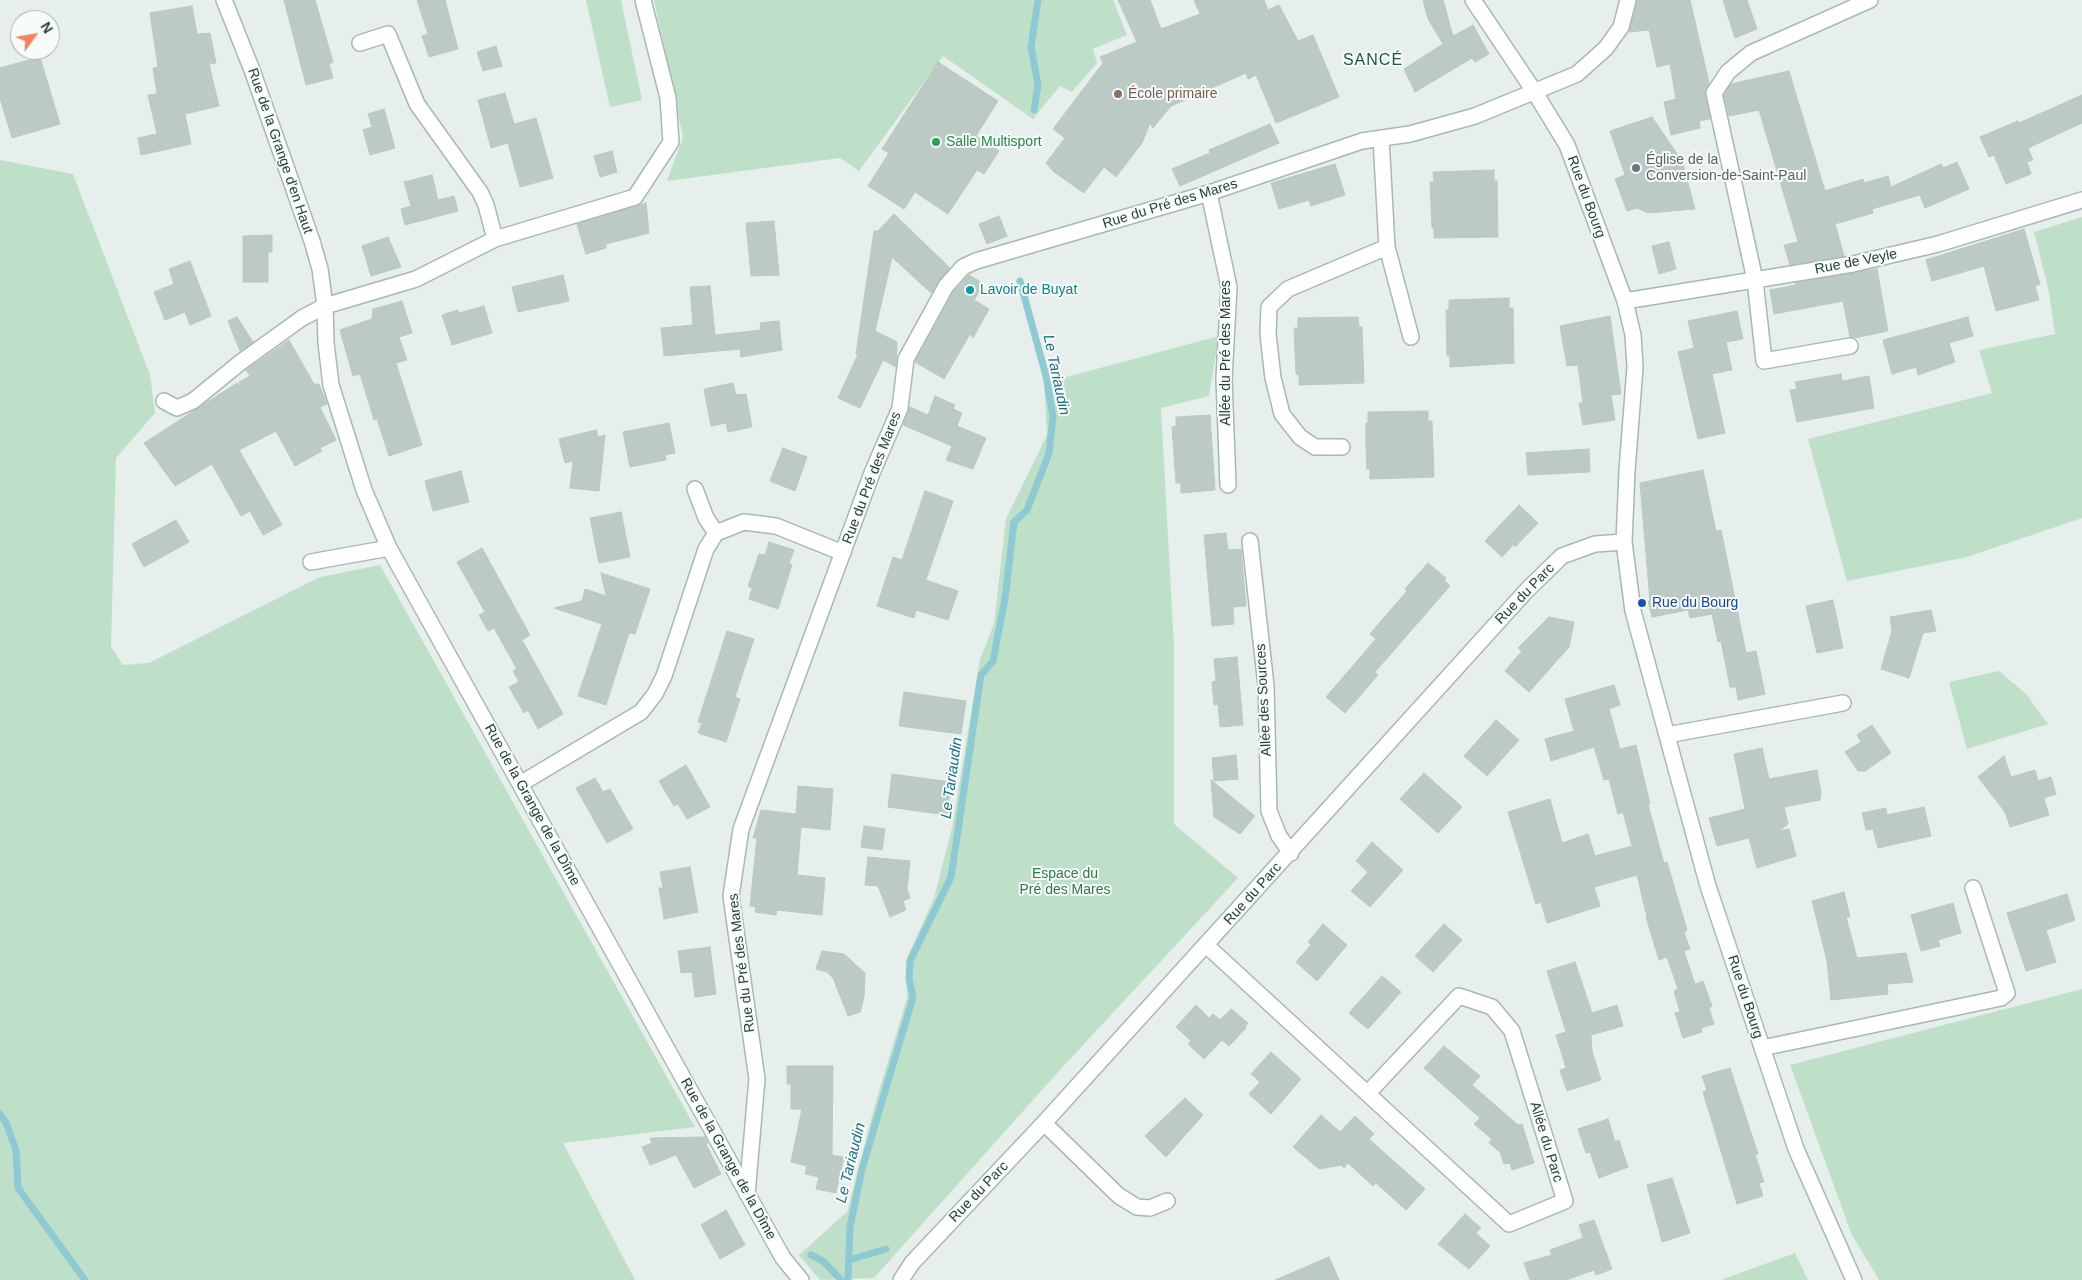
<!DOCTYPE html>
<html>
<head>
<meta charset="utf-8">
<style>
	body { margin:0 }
	#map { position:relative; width:2082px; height:1280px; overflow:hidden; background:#e6efeb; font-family:Arial,sans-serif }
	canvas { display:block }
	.north { position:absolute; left:10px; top:10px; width:50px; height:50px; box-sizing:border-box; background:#f7fbf9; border:1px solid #a3b1ad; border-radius:50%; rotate:58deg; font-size:14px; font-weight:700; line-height:20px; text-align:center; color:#24423a }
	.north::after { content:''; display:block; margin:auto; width:18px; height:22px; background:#f4845f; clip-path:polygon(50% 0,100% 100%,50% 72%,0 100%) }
</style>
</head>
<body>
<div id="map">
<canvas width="2082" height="1280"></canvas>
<div class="north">N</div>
</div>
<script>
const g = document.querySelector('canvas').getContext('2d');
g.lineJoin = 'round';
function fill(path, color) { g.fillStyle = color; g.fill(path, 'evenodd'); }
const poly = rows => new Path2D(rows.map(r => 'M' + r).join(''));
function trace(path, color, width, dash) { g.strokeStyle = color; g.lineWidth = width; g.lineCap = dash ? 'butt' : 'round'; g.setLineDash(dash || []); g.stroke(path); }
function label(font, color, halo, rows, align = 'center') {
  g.font = font + ' Arial,sans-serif'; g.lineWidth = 4; g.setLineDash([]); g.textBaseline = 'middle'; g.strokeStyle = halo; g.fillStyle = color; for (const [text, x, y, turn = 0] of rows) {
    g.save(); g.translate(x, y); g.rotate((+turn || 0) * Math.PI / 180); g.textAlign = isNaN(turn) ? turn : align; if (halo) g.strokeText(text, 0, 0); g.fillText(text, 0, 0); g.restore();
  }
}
fill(poly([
	[586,0,621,0,642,100,610,107],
	[654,0,1113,0,1127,35,1093,49,1097,63,1072,92,1060,86,1033,119,943,56,859,171,840,158,667,181,683,137],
	[0,160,73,174,150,375,155,413,116,458,111,647,123,665,149,663,320,577,380,565,695,1127,563,1143,635,1280,0,1280],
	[2082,217,2082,518,1967,557,1847,581,1808,439,1992,393,1979,350,2055,334,2049,292,2034,232],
	[1219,336,1209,396,1161,408,1174,647,1174,824,1238,878,1059,1071,874,1278,820,1280,799,1255,847,1212,876,1101,907,998,907,958,934,898,952,828,980,659,994,624,1006,519,1047,435,1044,381,1059,379],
	[1999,671,2026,694,2048,724,1967,749,1949,682],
	[2082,989,2082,1280,1879,1280,1851,1233,1790,1065],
	[1795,1253,1808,1280,1721,1280]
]), '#bfe0c8');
trace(poly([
	[1034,110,1038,85,1031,47,1038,0],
	[0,1114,6,1123,16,1150,18,1188,85,1280],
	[811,1255,823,1261,841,1280],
	[849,1260,886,1249],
	[848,1280,850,1227,862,1169,913,997,909,979,910,961,951,877,981,675,993,661,1005,598,1014,522,1027,510,1049,453,1053,417,1046,376,1020,281]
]), '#8ec9d4', 7);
const building = poly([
	[284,0,315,0,333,62,329,64,333,78,306,85,284,0],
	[417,0,445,0,458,49,429,57,422,36,428,34,417,0],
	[1118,0,1150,0,1161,29,1200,14,1194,0,1264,0,1268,10,1279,5,1298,41,1313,35,1339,97,1276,123,1256,75,1248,79,1246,73,1171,106,1153,128,1150,123,1142,143,1116,177,1104,167,1084,193,1054,172,1046,163,1065,138,1053,129,1103,63,1100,57,1137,42,1118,0],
	[1423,0,1443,0,1453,36,1473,25,1489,54,1475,62,1472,58,1415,92,1404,69,1443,44,1428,19,1423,0],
	[1637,0,1690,0,1709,83,1705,95,1710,119,1699,121,1700,128,1671,135,1664,102,1676,99,1670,64,1657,67,1649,30,1629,32,1637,0],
	[1723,0,1747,0,1757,29,1735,38,1723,0],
	[192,6,197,34,210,33,216,63,209,64,219,106,185,114,191,144,141,155,138,138,157,134,148,95,157,94,153,68,158,67,150,13,192,6],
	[496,46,502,66,483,71,477,52,496,46],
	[40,57,60,124,12,138,0,98,0,68,40,57],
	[938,62,998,101,976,136,999,151,984,174,977,170,948,214,915,192,904,209,868,186,889,153,882,149,938,62],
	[1789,71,1825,191,1863,179,1864,183,1888,176,1891,187,1941,164,1943,168,1957,162,1969,189,1925,208,1920,195,1872,209,1873,213,1835,224,1844,256,1790,265,1784,245,1798,242,1759,110,1729,116,1724,95,1731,84,1789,71],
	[505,93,514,124,536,118,553,178,520,187,508,143,491,148,478,100,505,93],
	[2082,95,2082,123,2028,148,2033,160,2027,162,2031,174,2006,184,1994,155,1989,157,1980,137,2018,121,2019,123,2082,95],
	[384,109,395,148,370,155,363,130,372,127,368,114,384,109],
	[1652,117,1682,161,1695,209,1648,213,1637,208,1627,211,1615,179,1625,175,1610,131,1652,117],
	[1270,124,1279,143,1180,186,1172,169,1210,153,1209,150,1270,124],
	[612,151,617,172,600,177,594,156,612,151],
	[1335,164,1345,195,1311,206,1309,200,1279,209,1271,183,1335,164],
	[1494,170,1494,181,1497,181,1498,237,1434,238,1434,228,1432,228,1430,182,1434,182,1433,172,1494,170],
	[432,175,438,200,454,196,458,211,405,225,401,209,411,206,404,182,432,175],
	[646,203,649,233,606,244,606,248,586,254,577,224,646,203],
	[894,214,950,268,931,293,892,257,875,331,897,342,896,367,883,360,860,408,838,398,858,354,856,354,874,231,878,231,894,214],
	[999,216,1007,236,987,244,979,224,999,216],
	[774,221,779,275,751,276,746,223,774,221],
	[2024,229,2040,284,2035,286,2039,300,1996,311,1984,266,1932,281,1926,260,2024,229],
	[272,235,272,252,268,252,268,282,243,282,243,236,272,235],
	[388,237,401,267,371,276,362,246,388,237],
	[1669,242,1676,269,1659,274,1652,246,1669,242],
	[190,261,211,316,190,325,185,312,165,320,154,292,174,284,169,269,190,261],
	[1877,269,1888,331,1854,338,1850,337,1843,301,1774,314,1770,290,1796,285,1795,283,1877,269],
	[563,275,569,301,518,312,512,287,563,275],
	[969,275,984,284,974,300,989,309,973,338,970,334,944,379,915,362,954,291,969,275],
	[710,286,715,335,761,330,760,323,779,321,782,350,741,357,740,349,664,356,661,328,693,325,690,287,710,286],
	[1509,298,1509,308,1513,308,1514,363,1450,367,1450,356,1447,356,1446,310,1449,310,1449,300,1509,298],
	[402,301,412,333,399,337,407,360,396,363,422,445,389,456,377,419,374,420,360,374,353,376,340,330,372,319,373,309,402,301],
	[484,306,492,333,452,345,442,315,458,310,459,313,484,306],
	[1737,311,1743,339,1726,342,1732,370,1712,374,1725,433,1698,439,1678,352,1694,348,1688,321,1737,311],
	[1610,316,1621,394,1611,395,1615,420,1583,425,1579,403,1583,403,1578,365,1567,366,1560,326,1610,316],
	[237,317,253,342,240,351,228,321,237,317],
	[1358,317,1359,327,1362,327,1364,383,1299,385,1299,375,1296,374,1294,328,1298,328,1298,318,1358,317],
	[1968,317,1973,336,1949,343,1955,362,1918,375,1916,367,1892,374,1883,340,1968,317],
	[289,340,314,384,319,384,327,404,320,407,336,440,320,448,322,451,295,466,276,431,239,450,282,525,263,535,250,511,241,516,212,464,175,486,144,443,237,383,239,387,239,382,250,376,246,370,289,340],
	[1841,374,1842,381,1869,376,1874,408,1797,422,1790,390,1797,389,1795,382,1841,374],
	[733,383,736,395,746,394,752,427,728,432,726,423,711,426,704,389,733,383],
	[935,396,955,405,953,409,962,413,957,426,986,438,973,469,946,460,952,446,903,425,910,407,928,415,935,396],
	[1428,411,1428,421,1432,421,1434,477,1370,479,1370,469,1367,469,1366,446,1366,423,1368,423,1368,412,1428,411],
	[1210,415,1215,490,1181,493,1181,483,1176,483,1172,427,1176,426,1176,417,1210,415],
	[669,423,675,453,665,455,666,460,630,467,623,432,669,423],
	[596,430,598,437,605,435,599,491,570,488,573,461,565,463,559,439,596,430],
	[783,448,807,457,795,491,770,481,783,448],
	[1589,449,1590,472,1528,475,1526,453,1589,449],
	[1703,470,1716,531,1721,530,1746,653,1756,651,1765,694,1738,700,1736,687,1730,687,1721,641,1718,642,1712,614,1690,618,1688,610,1652,617,1648,601,1650,601,1640,483,1703,470],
	[461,471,469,502,433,511,425,481,461,471],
	[925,491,953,501,926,580,958,591,948,620,916,610,914,618,877,606,893,557,902,560,925,491],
	[1519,505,1538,523,1515,547,1514,544,1502,557,1485,541,1519,505],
	[621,512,630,557,599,563,590,518,621,512],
	[176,520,189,542,144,567,132,544,176,520],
	[1226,533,1228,550,1241,549,1246,606,1233,607,1234,624,1212,626,1204,535,1226,533],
	[769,542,794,550,789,564,792,565,778,609,749,599,752,588,748,586,759,554,765,555,769,542],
	[482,548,530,635,522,640,563,714,538,729,528,710,524,713,509,687,519,682,513,671,517,669,494,628,488,631,479,615,485,612,457,562,482,548],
	[1428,563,1446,578,1444,580,1450,586,1375,672,1378,675,1345,713,1326,697,1376,639,1370,634,1407,591,1405,589,1428,563],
	[601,573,650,589,635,634,629,633,606,705,578,696,602,624,554,608,582,601,585,589,606,596,601,573],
	[1833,600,1843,648,1817,653,1806,606,1833,600],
	[1931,610,1936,631,1923,633,1909,678,1881,669,1892,631,1890,617,1931,610],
	[1549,617,1574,622,1569,647,1529,692,1505,671,1522,651,1518,648,1549,617],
	[727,631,754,639,735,697,740,699,726,742,698,733,702,723,698,722,727,631],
	[1237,657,1243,725,1220,727,1218,704,1214,705,1212,682,1216,681,1214,659,1237,657],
	[1614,685,1620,705,1609,709,1620,749,1636,745,1650,804,1648,805,1664,863,1667,862,1687,930,1684,932,1690,949,1684,951,1695,984,1703,981,1712,1006,1709,1008,1714,1024,1701,1028,1702,1032,1683,1038,1675,1013,1680,1012,1674,991,1678,989,1667,957,1659,960,1646,917,1647,917,1637,875,1594,887,1600,906,1547,923,1541,902,1536,904,1508,812,1550,799,1562,843,1588,834,1595,856,1632,846,1623,812,1618,814,1609,779,1604,780,1594,747,1551,761,1545,739,1574,731,1565,699,1614,685],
	[904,692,966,701,961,734,899,726,904,692],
	[1496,720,1519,740,1487,776,1464,756,1496,720],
	[1872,725,1891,753,1865,771,1858,771,1845,752,1861,742,1857,735,1872,725],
	[1762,748,1769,779,1817,770,1821,792,1820,800,1784,807,1788,824,1779,831,1789,829,1796,856,1757,868,1749,838,1717,846,1709,818,1745,809,1734,754,1762,748],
	[1236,755,1238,779,1214,781,1212,758,1236,755],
	[2004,756,2011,777,2035,770,2038,781,2051,777,2056,794,2044,798,2049,815,2010,827,2005,812,1978,777,2004,756],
	[686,765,710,807,687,819,678,804,674,806,659,781,686,765],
	[1424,773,1462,807,1438,833,1400,799,1424,773],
	[892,774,951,782,947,815,888,807,892,774],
	[595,778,603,792,610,789,633,829,607,843,576,788,595,778],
	[1211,780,1255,816,1240,834,1214,817,1211,780],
	[798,786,833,789,830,830,801,827,797,875,825,878,822,915,777,910,776,915,755,912,756,907,750,906,757,838,753,838,761,810,796,814,798,786],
	[1924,807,1931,836,1878,848,1873,829,1866,830,1862,813,1886,808,1887,815,1924,807],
	[864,826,885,829,882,850,861,847,864,826],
	[1372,842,1403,870,1370,907,1351,891,1368,872,1356,861,1372,842],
	[868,857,910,861,907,889,910,898,903,901,906,910,890,917,878,886,865,885,868,857],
	[690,867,698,912,664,919,659,888,663,888,660,872,690,867],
	[1844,892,1850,917,1846,917,1857,958,1906,953,1913,982,1887,984,1888,994,1831,1000,1827,961,1812,901,1844,892],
	[2067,894,2075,920,2046,930,2056,962,2026,971,2007,913,2067,894],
	[1953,903,1961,933,1938,940,1940,946,1921,951,1911,915,1953,903],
	[1323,924,1347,945,1317,981,1296,962,1311,945,1308,942,1323,924],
	[1444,924,1462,940,1433,972,1415,956,1444,924],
	[710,947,716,994,695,997,692,972,681,973,678,951,710,947],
	[822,951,844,954,865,973,864,997,860,1012,848,1016,833,978,827,972,816,969,822,951],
	[1575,962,1592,1013,1617,1005,1623,1026,1591,1035,1592,1051,1601,1080,1567,1091,1560,1070,1566,1068,1556,1035,1566,1032,1547,971,1575,962],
	[1382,976,1401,992,1368,1029,1349,1013,1382,976],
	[1196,1005,1209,1018,1213,1014,1220,1020,1231,1009,1248,1023,1245,1027,1246,1028,1229,1046,1222,1040,1204,1059,1188,1044,1191,1041,1176,1027,1196,1005],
	[1444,1046,1480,1076,1472,1085,1518,1125,1522,1124,1534,1163,1512,1170,1510,1163,1504,1164,1500,1152,1489,1143,1492,1139,1474,1124,1480,1118,1424,1068,1444,1046],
	[1271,1052,1301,1079,1271,1114,1249,1094,1260,1082,1251,1074,1271,1052],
	[787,1066,833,1066,832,1155,844,1157,836,1193,816,1189,819,1177,805,1174,807,1166,791,1162,802,1109,791,1109,791,1084,787,1084,787,1066],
	[1730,1068,1758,1154,1755,1155,1764,1182,1759,1183,1763,1196,1737,1204,1703,1092,1707,1090,1702,1076,1730,1068],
	[1185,1098,1203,1115,1166,1157,1145,1136,1185,1098],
	[1321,1115,1340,1132,1355,1116,1374,1134,1369,1139,1425,1189,1406,1210,1376,1183,1373,1186,1348,1163,1344,1168,1341,1165,1319,1169,1293,1147,1321,1115],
	[1608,1119,1615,1142,1619,1140,1628,1167,1599,1178,1590,1152,1586,1153,1578,1129,1608,1119],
	[705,1137,708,1143,706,1144,721,1174,694,1188,676,1155,650,1165,642,1147,652,1143,650,1138,705,1137],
	[1672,1178,1690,1233,1662,1242,1647,1185,1672,1178],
	[726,1210,745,1245,720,1259,701,1225,726,1210],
	[1465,1214,1481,1228,1476,1233,1490,1246,1469,1269,1438,1244,1465,1214],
	[1594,1220,1612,1269,1596,1275,1594,1270,1566,1280,1530,1280,1524,1263,1552,1255,1550,1250,1583,1238,1579,1225,1594,1220],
	[1329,1257,1339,1280,1275,1280,1329,1257]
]);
fill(building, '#bbcac4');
trace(building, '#b8c9c2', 1);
const minor = poly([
	[224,0,252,70,312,241,320,269,325,306,326,343,331,385,364,490,389,548,783,1258,801,1280],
	[1473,0,1534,91,1567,145,1625,301,1633,335,1635,367,1627,471,1624,542,1633,611,1708,886,1796,1149,1854,1280],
	[360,43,388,34,417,104,480,192,486,205,495,239],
	[1381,138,1387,247,1411,337],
	[1209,193,1229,287,1224,379,1228,485],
	[1625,301,1853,264,1938,244,2082,200],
	[1850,346,1764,361,1755,280,1714,93,1728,72,1751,53,1870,0],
	[164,401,177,408,193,401,241,362,302,318,325,306,416,279,495,239,635,197,671,142,668,98,643,0],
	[1342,447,1315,447,1300,437,1282,414,1273,378,1268,334,1269,307,1288,289,1387,247],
	[695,489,706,518,716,533],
	[1250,541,1266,686,1269,811,1279,836,1291,853],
	[311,562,389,548],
	[1667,735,1843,703],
	[520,784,641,712,655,694,664,676,706,549,716,533,744,522,776,526,843,553],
	[1206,945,1509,1224,1565,1201,1512,1031,1492,1007,1459,996,1368,1093],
	[1762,1048,2001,998,2007,993,1973,888],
	[1044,1123,1119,1196,1137,1207,1150,1208,1167,1201],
	[747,1194,757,1079,731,896,741,829,872,473,900,408,906,359,946,286,963,267,976,261,1209,193,1362,141,1410,134,1475,116,1577,74,1606,48,1621,27,1628,0],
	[901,1280,912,1263,1044,1123,1527,590,1562,556,1595,544,1624,542]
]);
trace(minor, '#a8b8b2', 18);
trace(minor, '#fff', 15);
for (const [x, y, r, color] of [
	[1118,94,5,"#8d6e63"],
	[936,142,5,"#2e9e5b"],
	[1636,168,5,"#6b7280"],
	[970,290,5,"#0f9aa8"],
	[1642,603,5,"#1a4fb4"]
]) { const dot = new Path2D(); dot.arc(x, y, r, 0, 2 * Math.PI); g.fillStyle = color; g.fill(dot); trace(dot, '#f7fbf9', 2); }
label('14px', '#785e54', '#f7fbf9', [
	["École primaire",1128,94]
], 'left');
label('14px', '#27864d', '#f7fbf9', [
	["Salle Multisport",946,142]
], 'left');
label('14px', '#24423a', '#f7fbf9', [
	["Rue de la Grange d'en Haut",280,151,71],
	["Rue du Bourg",1586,197,70],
	["Rue du Pré des Mares",1170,204,-17],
	["Rue de Veyle",1856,262,-11],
	["Allée du Pré des Mares",1226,353,-90],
	["Rue du Pré des Mares",872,478,-69],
	["Rue du Parc",1525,594,-46],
	["Allée des Sources",1264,700,-93],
	["Rue de la Grange de la Dîme",532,805,61],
	["Rue du Parc",1253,894,-48],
	["Rue du Pré des Mares",742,963,-97],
	["Rue du Bourg",1745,997,72],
	["Allée du Parc",1546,1142,73],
	["Rue de la Grange de la Dîme",728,1159,61],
	["Rue du Parc",979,1192,-46]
]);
label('14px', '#5b616d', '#f7fbf9', [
	["Église de la",1646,160],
	["Conversion-de-Saint-Paul",1646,176]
], 'left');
label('14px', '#0d838f', '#f7fbf9', [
	["Lavoir de Buyat",980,290]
], 'left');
label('14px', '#164399', '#f7fbf9', [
	["Rue du Bourg",1652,603]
], 'left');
label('14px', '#2d7a4b', '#f7fbf9', [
	["Espace du",1065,874],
	["Pré des Mares",1065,890]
]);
label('italic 15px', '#1c6f80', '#f7fbf9', [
	["Le Tariaudin",1056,375,78],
	["Le Tariaudin",952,778,-82],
	["Le Tariaudin",851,1163,-76]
]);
g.letterSpacing = '1px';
label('16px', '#1f5548', '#f7fbf9', [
	["SANCÉ",1373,61]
]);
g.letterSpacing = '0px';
</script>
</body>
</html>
